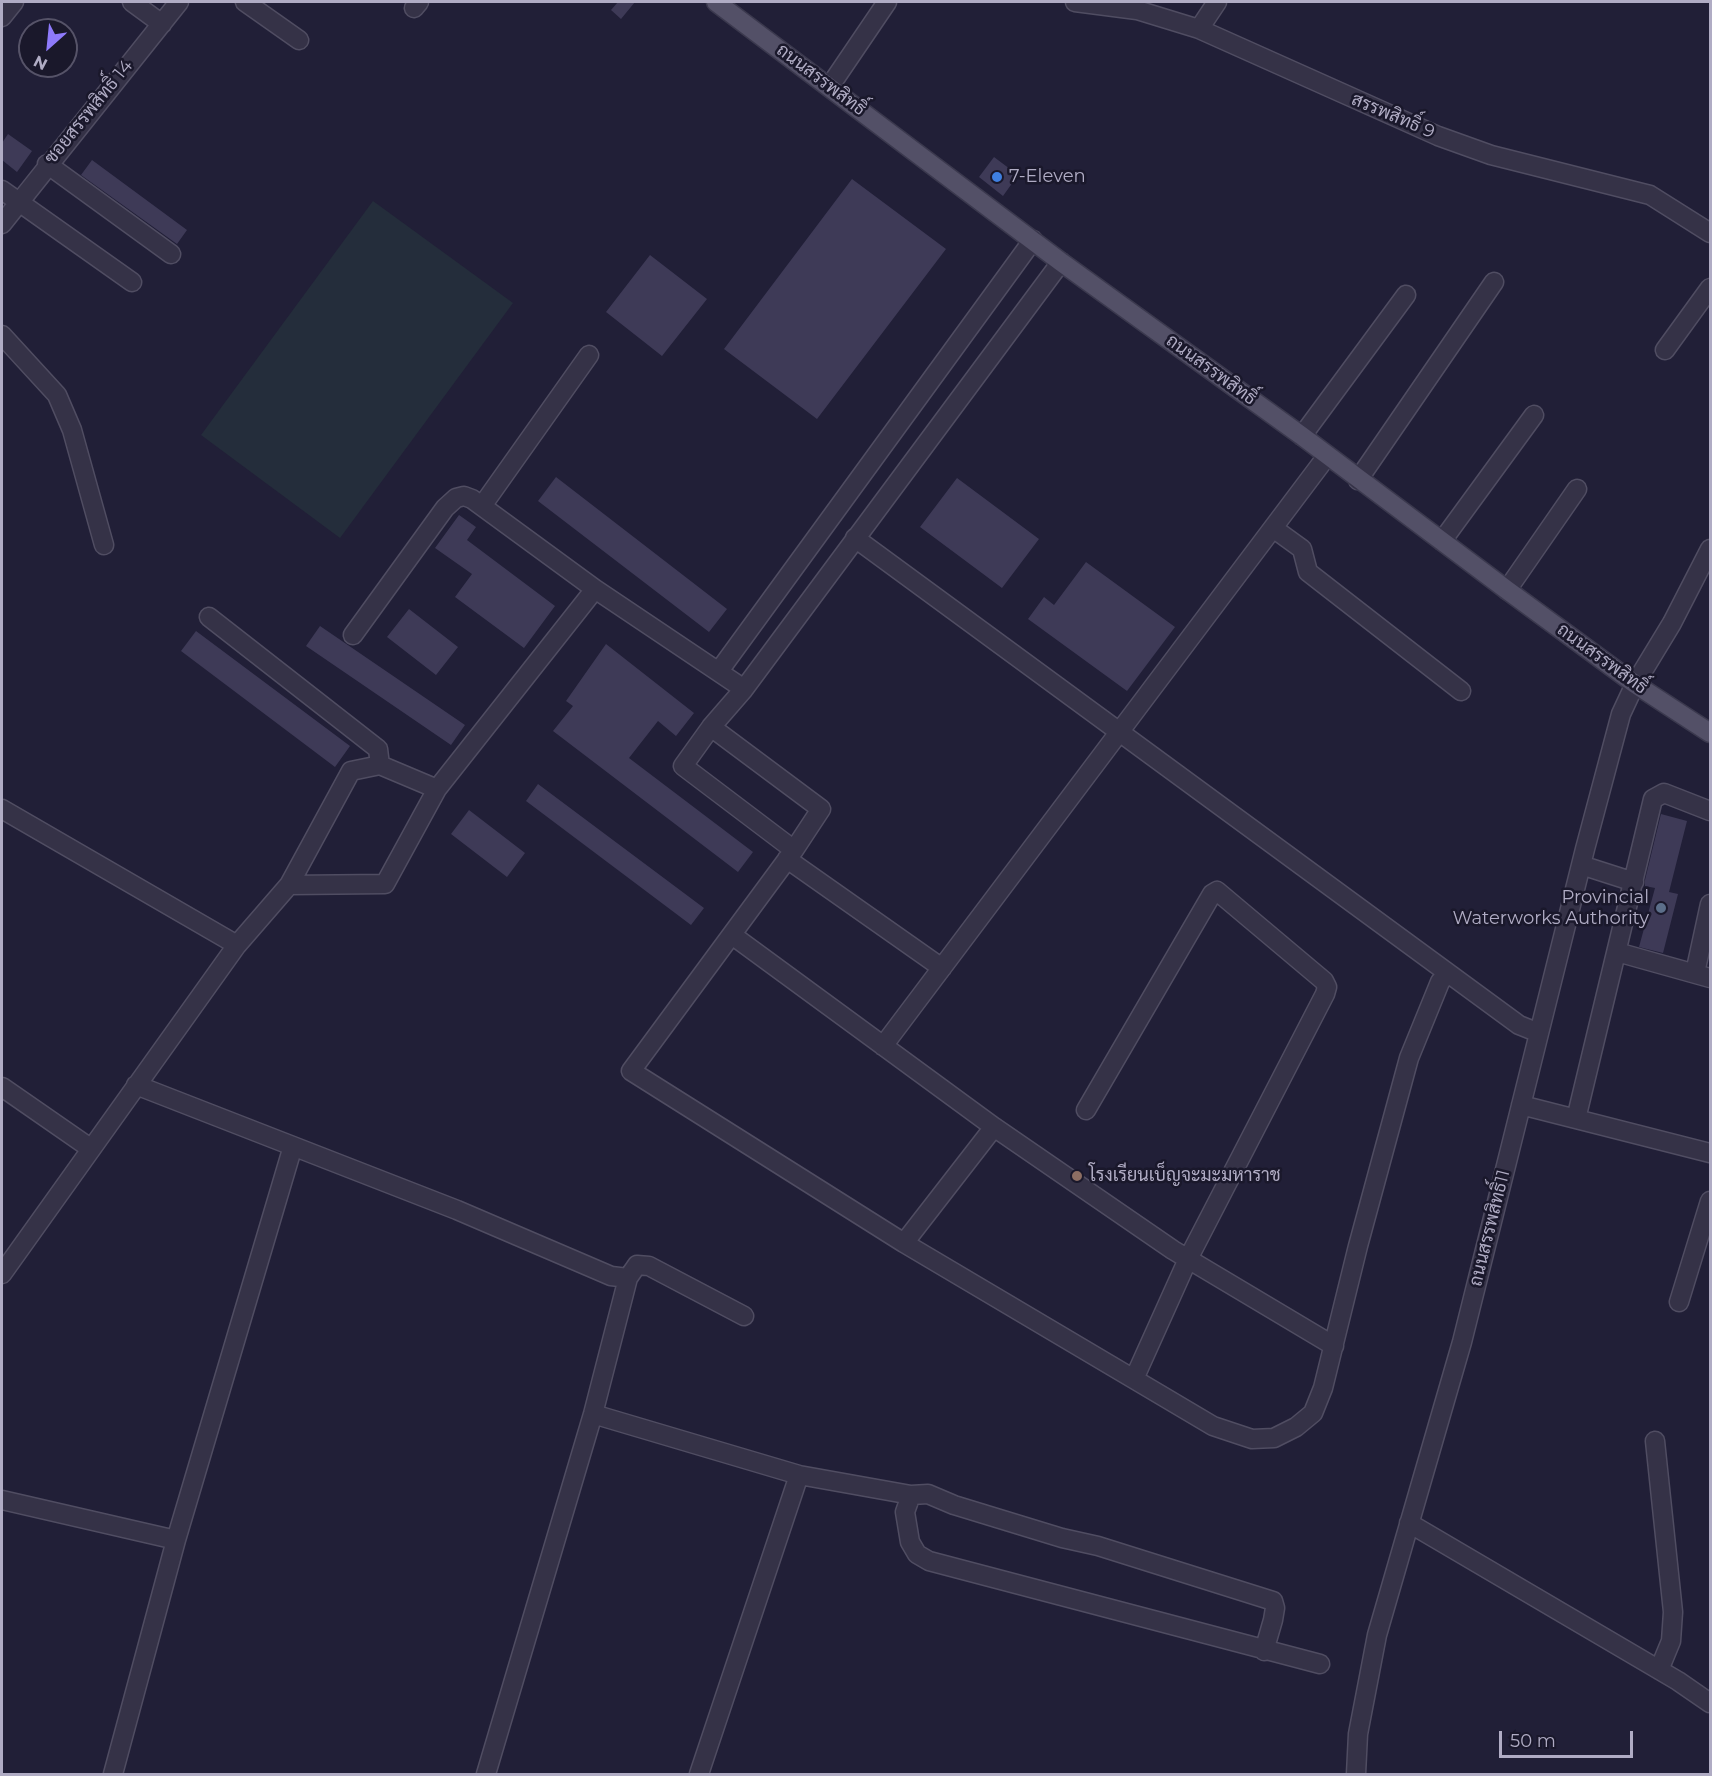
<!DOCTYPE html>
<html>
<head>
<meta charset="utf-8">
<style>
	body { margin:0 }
	#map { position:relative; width:1712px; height:1776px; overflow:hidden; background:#211f37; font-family:Montserrat,sans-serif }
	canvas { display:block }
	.frame { position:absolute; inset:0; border:3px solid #b0acc4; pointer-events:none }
	.north { position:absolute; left:18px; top:18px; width:60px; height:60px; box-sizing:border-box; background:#1a182b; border:2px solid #565368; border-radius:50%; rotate:207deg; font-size:16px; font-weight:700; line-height:24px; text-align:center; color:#b0acc4 }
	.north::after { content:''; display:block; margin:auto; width:21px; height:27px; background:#8e7afb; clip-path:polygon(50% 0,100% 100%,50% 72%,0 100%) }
	.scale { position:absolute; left:1499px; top:1731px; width:134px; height:27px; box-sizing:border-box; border:3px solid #b0acc4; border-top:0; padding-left:8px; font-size:18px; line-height:21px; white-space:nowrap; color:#b0acc4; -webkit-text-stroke:4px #1a182b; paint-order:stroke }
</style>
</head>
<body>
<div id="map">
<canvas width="1712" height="1776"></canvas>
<div class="frame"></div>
<div class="north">N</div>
<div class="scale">50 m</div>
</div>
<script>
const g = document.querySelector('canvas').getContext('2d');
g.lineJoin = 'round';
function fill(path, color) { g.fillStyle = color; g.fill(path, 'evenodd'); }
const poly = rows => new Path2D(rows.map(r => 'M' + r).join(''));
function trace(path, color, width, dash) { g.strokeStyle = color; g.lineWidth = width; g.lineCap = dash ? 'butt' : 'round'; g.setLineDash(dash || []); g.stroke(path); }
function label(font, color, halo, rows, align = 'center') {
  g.font = font + ' Montserrat,Sarabun,sans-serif'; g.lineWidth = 5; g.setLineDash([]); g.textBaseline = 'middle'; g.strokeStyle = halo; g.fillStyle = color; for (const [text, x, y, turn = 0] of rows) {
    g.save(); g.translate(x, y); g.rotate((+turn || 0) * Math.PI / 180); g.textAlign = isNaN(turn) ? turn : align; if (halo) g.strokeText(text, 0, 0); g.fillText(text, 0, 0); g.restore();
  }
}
fill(poly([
	[373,201,513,303,340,538,201,435]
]), '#242d3b');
fill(poly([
	[618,2,635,2,621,19,611,10],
	[8,134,32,151,17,172,2,160,2,143],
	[994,157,1018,175,1003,196,979,177],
	[92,160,187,230,177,244,81,175],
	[852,179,946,249,817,419,724,349],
	[650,255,707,299,662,356,606,312],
	[556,477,727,609,709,632,538,501],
	[957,478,1039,539,1002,588,920,527],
	[459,515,476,527,467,540,555,606,524,648,455,597,472,574,435,548],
	[1086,562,1175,627,1127,691,1028,619,1044,597,1054,605],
	[409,609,458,647,436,675,387,637],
	[320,626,465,725,451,745,306,646],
	[196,631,350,746,335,767,181,651],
	[606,644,694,713,676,736,658,721,629,758,753,852,738,872,553,731,573,706,566,701],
	[538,784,704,908,691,925,526,801],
	[469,810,525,853,507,877,451,834],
	[1661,814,1687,821,1669,892,1678,894,1663,953,1639,947,1655,888,1645,886,1645,880]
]), '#3e3a57');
const minor = poly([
	[132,2,162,24],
	[245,2,299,40],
	[1075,2,1137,10,1199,29,1438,136,1491,155,1650,195,1710,233],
	[414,8,419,2],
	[2,17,14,2],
	[1199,29,1217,2],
	[830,86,887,2],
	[47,164,171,254],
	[2,190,132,282],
	[2,224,179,2],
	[2,335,57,395,72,430,104,545],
	[1665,350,1710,288],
	[1302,436,1406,295],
	[1358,480,1494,282],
	[482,506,589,355],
	[1273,528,1302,549,1308,572,1461,691],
	[855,538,1519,1025,1539,1033],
	[1442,541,1534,415],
	[1507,590,1577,489],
	[209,617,378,749,380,765,437,789],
	[353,635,445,508,456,498,464,496,472,499,595,589],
	[719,671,1033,240],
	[711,727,821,809,794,850,683,766,711,727,744,689,1061,262],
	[380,765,351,771,289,885,385,884,437,789,595,589,744,689],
	[2,809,237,945],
	[794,850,631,1071,904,1243,994,1127],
	[787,859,942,968],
	[1581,865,1634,882],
	[732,935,994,1127,1173,1250,1334,1346],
	[1617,952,1710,978],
	[1695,973,1710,904],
	[883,1046,1327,456],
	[136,1085,457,1210,611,1276,628,1278,637,1265,649,1266,744,1316],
	[2,1087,90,1148],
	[1521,1105,1710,1153],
	[1086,1110,1212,894,1217,891,1324,981,1327,987,1325,994,1188,1259,1134,1379],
	[1576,1119,1653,799,1664,793,1710,811],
	[904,1243,1213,1426,1252,1439,1274,1438,1296,1427,1313,1413,1323,1388,1358,1246,1409,1058,1440,982,1447,973],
	[2,1274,237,945,289,885],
	[1679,1302,1710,1201],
	[593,1414,799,1475,911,1495,905,1512,910,1542,917,1554,929,1561,1320,1664],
	[1655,1441,1673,1612,1671,1641,1659,1670],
	[911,1495,928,1494,954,1505,1062,1538,1098,1546,1273,1601,1275,1608,1273,1620,1264,1651],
	[2,1500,176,1540],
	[1409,1523,1678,1681,1710,1703],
	[113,1774,176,1540,293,1146],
	[486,1774,593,1414,628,1278],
	[699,1774,799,1475],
	[1356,1774,1358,1734,1377,1635,1462,1342,1585,849,1621,714,1635,684,1672,623,1710,549]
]);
const major = poly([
	[716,2,1061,262,1302,436,1507,590,1635,684,1710,733]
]);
trace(minor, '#504d62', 21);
trace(major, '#3b394e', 21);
trace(minor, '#353247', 18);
trace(major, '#535067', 18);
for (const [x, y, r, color] of [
	[997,177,6,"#3f7fe0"],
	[1661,908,6,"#5c6f8a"],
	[1077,1176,6,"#8d6e63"]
]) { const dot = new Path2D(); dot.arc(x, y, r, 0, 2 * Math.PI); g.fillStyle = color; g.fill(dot); trace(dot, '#1a182b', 2); }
label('18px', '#b0acc4', '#1a182b', [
	["ถนนสรรพสิทธิ์",821,80,37],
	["ซอยสรรพสิทธิ์ 14",89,112,-51],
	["สรรพสิทธิ์ 9",1393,116,23],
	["ถนนสรรพสิทธิ์",1211,370,36],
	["ถนนสรรพสิทธิ์",1602,659,36],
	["ถนนสรรพสิทธิ์11",1490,1228,-76]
]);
label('18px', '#b0acc4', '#1a182b', [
	["7-Eleven",1009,177],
	["Provincial",1649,898,"right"],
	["Waterworks Authority",1649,919,"right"],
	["โรงเรียนเบ็ญจะมะมหาราช",1089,1176]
], 'left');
</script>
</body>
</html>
